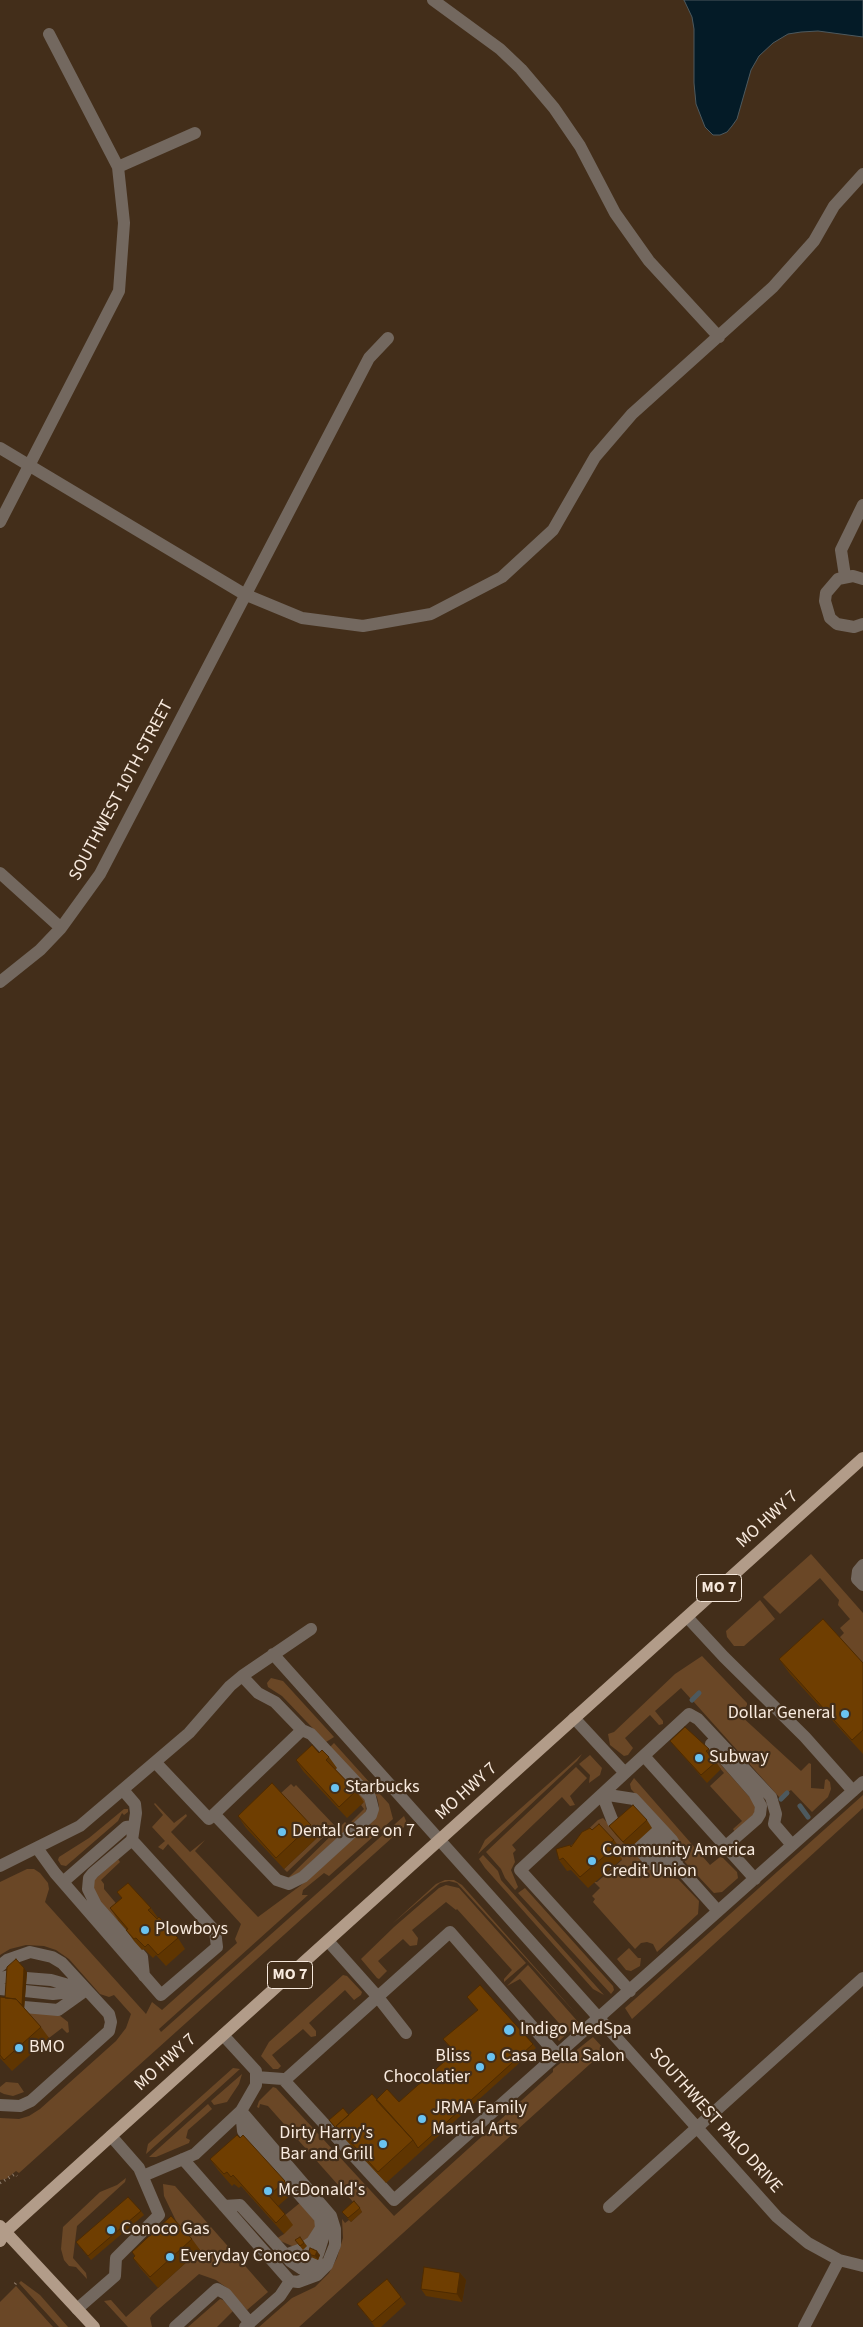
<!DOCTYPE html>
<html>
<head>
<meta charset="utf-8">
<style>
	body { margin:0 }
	canvas { display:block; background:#432e1a }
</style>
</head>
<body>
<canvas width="863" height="2327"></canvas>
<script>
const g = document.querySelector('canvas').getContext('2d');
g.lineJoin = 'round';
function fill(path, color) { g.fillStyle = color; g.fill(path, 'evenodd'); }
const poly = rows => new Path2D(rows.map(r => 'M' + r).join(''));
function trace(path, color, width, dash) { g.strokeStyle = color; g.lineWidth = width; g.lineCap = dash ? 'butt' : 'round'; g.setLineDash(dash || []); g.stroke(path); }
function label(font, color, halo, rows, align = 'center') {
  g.font = font + ' "Source Sans 3",sans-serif'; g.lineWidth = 4.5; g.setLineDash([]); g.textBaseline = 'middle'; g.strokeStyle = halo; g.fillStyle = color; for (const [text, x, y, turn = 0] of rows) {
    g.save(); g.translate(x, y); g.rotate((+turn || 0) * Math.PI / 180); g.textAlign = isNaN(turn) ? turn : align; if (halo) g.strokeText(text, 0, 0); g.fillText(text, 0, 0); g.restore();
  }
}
fill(poly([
	[811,1554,863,1613,863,1667,838,1639,844,1633,840,1628,850,1619,838,1605,839,1600,820,1578,780,1614,763,1597],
	[760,1600,775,1619,744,1646,734,1646,727,1637,726,1631],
	[702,1656,747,1703,747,1705,740,1715,801,1771,809,1763,811,1764,811,1788,824,1789,825,1780,827,1779,830,1782,831,1789,828,1797,812,1812,791,1790,780,1798,693,1701,699,1694,698,1693,691,1699,681,1688,655,1711,663,1721,663,1724,659,1725,650,1715,625,1738,633,1748,628,1755,624,1756,610,1745,608,1734,614,1732,675,1674],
	[271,1678,283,1681,334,1737,326,1742,282,1696,268,1687,267,1683],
	[334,1743,389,1804,393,1819,329,1876,324,1873,303,1890,302,1895,308,1895,159,2029,161,2032,404,1816,406,1821,404,1827,19,2173,16,2171,6,2179,0,2180,0,2118,19,2119,29,2116,40,2109,116,2041,126,2028,131,2014,114,1995,109,1997,100,1994,69,1959,56,1950,44,1946,26,1945,10,1949,0,1955,0,1882,27,1869,34,1869,40,1873,48,1883,49,1889,45,1902,146,2014,152,2002,162,2010,237,1943,235,1939,241,1924,168,1844,163,1850,158,1847,165,1841,152,1827,163,1815,154,1804,155,1803,174,1823,186,1814,187,1816,171,1832,190,1852,205,1840,195,1851,258,1917,300,1886,363,1829,377,1814,379,1806,377,1797,330,1747],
	[582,1754,577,1761,478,1854,485,1840],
	[590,1755,602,1768,600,1775,589,1783,590,1775,579,1764],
	[714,1757,753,1801,756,1807,754,1814,735,1832,733,1829,742,1821,710,1786,724,1773,712,1759],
	[576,1767,587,1778,570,1796,575,1805,570,1806,562,1797,512,1845,516,1850,513,1853,515,1862,511,1870,518,1887,515,1890,505,1878,501,1869,486,1852],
	[337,1768,365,1798,366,1812,299,1873,288,1878,345,1822,348,1825,364,1809,361,1805,363,1803,334,1771],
	[634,1778,710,1865,720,1857,723,1858,737,1872,738,1878,722,1892,714,1893,711,1890,685,1862,680,1843,631,1789,630,1784],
	[291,1784,294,1787,296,1785,335,1826,287,1872,284,1869,319,1836,281,1793],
	[863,1795,863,1808,632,2019,625,2008],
	[124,1809,128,1809,128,1812,124,1815,122,1813,118,1821,66,1866,61,1865,58,1860,59,1857,89,1838],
	[603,1818,652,1871,659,1875,678,1879,699,1901,698,1914,657,1952,653,1944,647,1942,641,1943,635,1949,593,1902,595,1899,592,1896,600,1888,594,1882,597,1882,622,1860,618,1855,621,1851,561,1862,558,1858,598,1820],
	[483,1855,498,1871,501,1880,604,1995,593,1989,485,1868,479,1859],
	[118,1859,120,1862,101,1880,104,1884,104,1889,125,1914,118,1920,136,1940,96,1898,92,1890,94,1880],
	[445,1880,454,1880,462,1885,579,2017,457,1883,449,1881,440,1883,392,1924,436,1884],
	[446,1885,459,1888,526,1963,504,1982,504,1979,512,1970,457,1909,456,1910,446,1902,412,1930,418,1938,417,1945,410,1946,403,1939,378,1961,387,1971,379,1979,377,1978,361,1959,394,1927,439,1888],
	[525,1888,613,1986,614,1990,611,1994,518,1893],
	[629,1948,638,1958,641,1958,640,1966,631,1971,626,1970,617,1959],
	[528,1965,579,2023,559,2041,557,2038,565,2030,520,1979,507,1986],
	[343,1975,347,1976,362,1992,361,1995,354,2000,345,1990,309,2023,316,2031,316,2036,311,2037,303,2029,272,2055,281,2066,278,2069,273,2069,261,2056,269,2042],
	[24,2011,59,2015,68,2022,69,2032,67,2033,62,2028,49,2038],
	[593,2037,604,2049,600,2055,299,2327,259,2327,292,2298,315,2287,329,2273,337,2258,343,2238,342,2219,345,2223,349,2220,351,2222,362,2212,268,2106,260,2104,259,2108,257,2107,259,2101,273,2087,276,2088,394,2216,553,2072,553,2069],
	[233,2068,240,2069,146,2154,148,2144],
	[242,2074,239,2084,227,2102,214,2105,211,2101],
	[6,2082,18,2083,24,2092,13,2096,4,2094,0,2092,0,2087],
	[208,2104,212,2109,188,2130,186,2138,190,2140,189,2143,156,2157,149,2157],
	[126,2178,125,2182,77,2226,73,2258,86,2273,87,2279,76,2267,69,2266,64,2260,61,2249,63,2227,100,2192,117,2185],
	[163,2184,175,2186,268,2292,247,2310,227,2288,216,2280,199,2274,152,2315,150,2318,152,2327,128,2327,104,2301,111,2300,126,2317,200,2250,179,2227,164,2196],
	[301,2202,315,2220,315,2231,300,2246,292,2246,276,2239,284,2234,284,2216],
	[21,2281,40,2295,68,2327,59,2327,19,2283],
	[16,2286,53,2327,0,2327,0,2302],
	[220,2299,223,2300,233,2311,217,2327,188,2327]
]), '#6a4726');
const water = poly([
	[684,0,863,0,863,37,818,31,801,32,788,34,773,43,759,56,751,70,737,119,732,126,727,132,720,135,713,135,705,127,696,104,694,83,694,29,692,17,684,0]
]);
fill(water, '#041b27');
trace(water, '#4d595e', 1);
trace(poly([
	[692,1700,699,1693],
	[781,1799,787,1793],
	[800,1806,808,1817]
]), '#4d595e', 5);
trace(poly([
	[0,2183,15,2174,17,2176],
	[15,2284,18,2280]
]), '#907e6d', 3, [1, 4]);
trace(poly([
	[433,0,500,49,521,69,554,108,580,146,615,213,649,261,719,337],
	[118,167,195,133],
	[0,448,244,594,302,618,363,626,431,614,502,577,553,530,595,457,632,414,773,287,814,241,834,206,863,174],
	[0,522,119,291,124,223,118,167,49,34],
	[845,576,841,550,863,505],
	[863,579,853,576,838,579,826,593,825,601,830,618,837,624,854,627,863,624],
	[0,873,61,928],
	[0,982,40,950,61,928,100,874,369,358,388,338],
	[863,1565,858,1571,857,1579,863,1585],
	[687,1617,724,1657,805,1737,853,1791],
	[273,1654,777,2217,808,2243,839,2260,863,2266],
	[689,1714,698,1719,771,1797,776,1814,774,1824,792,1845],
	[574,1718,625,1773,520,1870,630,1991],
	[711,1744,754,1793,761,1806,760,1814,757,1819,726,1846],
	[644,1756,755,1879],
	[155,1762,209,1819,302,1730,275,1702,258,1693,242,1676],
	[625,1773,689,1714],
	[123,1790,135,1804,136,1813,132,1840,93,1873,89,1878,88,1889,96,1905,142,1957,144,1976],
	[602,1794,634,1799,672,1840,675,1845,677,1865,718,1911],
	[602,1794,613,1822,620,1829],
	[214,1814,277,1880,289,1884,303,1877,371,1815,373,1809,370,1797,311,1734,302,1730],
	[650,1830,668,1850,675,1863],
	[642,1837,658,1855,677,1865],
	[634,1844,652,1864,659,1868,677,1865],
	[37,1848,55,1873,161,1995,217,1947,215,1931,132,1840],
	[0,1866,80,1826,189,1733,230,1686,242,1676,311,1629],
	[63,1882,126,1827,134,1826],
	[328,1941,377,1996,406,2033],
	[0,1966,7,1960,30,1952,52,1957,62,1963,109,2014,111,2022,109,2031,31,2101,20,2106,0,2105],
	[0,1978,10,1976],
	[26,1978,51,1980,86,1990],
	[0,1989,9,1990],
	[25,1991,53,1994,79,1991],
	[24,2007,58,2010,86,1990],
	[256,2077,283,2079,394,2200,863,1782],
	[285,2080,450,1932,557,2055],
	[241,2111,243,2131,320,2218,321,2228,312,2242,306,2246],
	[183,2159,290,2281,298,2282,317,2275,327,2265,335,2245,335,2229,331,2216,241,2111],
	[143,2176,195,2154,241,2111,256,2085,256,2071,223,2035],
	[224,2206,240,2205,284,2253,288,2254,302,2249],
	[609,2207,863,1978],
	[284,2253,290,2261,302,2269,313,2266,317,2260],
	[318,2254,324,2235,323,2226],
	[77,2309,115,2276,116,2258,159,2215,139,2168,111,2136],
	[175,2327,217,2289,226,2294,250,2323],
	[245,2327,280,2296,290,2281],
	[804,2327,839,2260]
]), '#73685f', 12);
trace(poly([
	[0,2226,94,2327],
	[0,2241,5,2232,111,2136,863,1458]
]), '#b29c89', 12);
fill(poly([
	[779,1659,863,1663,863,1754,790,1674],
	[670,1741,709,1749,714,1757,713,1758,721,1769,707,1783,676,1748],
	[319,1753,329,1757,337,1768,335,1770,356,1791,364,1802,347,1818,303,1771,296,1760],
	[238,1816,311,1825,319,1836,284,1869,246,1828],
	[647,1820,652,1828,629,1849,615,1834,609,1826],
	[592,1830,614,1840,622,1851,618,1854,622,1859,588,1888,571,1870,567,1871,559,1860,570,1845,571,1846],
	[117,1892,151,1908,158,1918,178,1938,185,1949,166,1966,156,1955,153,1958,144,1949,142,1950,134,1941,126,1930,127,1930,118,1920,110,1908,122,1898],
	[27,1972,24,2008,41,2027,49,2038,12,2071,0,2058,0,1997,5,1998],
	[467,1997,533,2044,536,2048,386,2183,344,2138,329,2120,349,2115,376,2100,399,2102,454,2053,443,2039,478,2010],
	[240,2138,285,2181,293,2193,278,2206,285,2214,293,2225,284,2234,241,2186,239,2188,234,2184,232,2186,218,2170,210,2159],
	[360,2208,362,2212,351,2222,342,2212],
	[141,2211,144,2215,91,2260,76,2242],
	[300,2237,307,2246,303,2250,295,2240],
	[192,2239,200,2250,158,2288,141,2269,133,2258,135,2256,132,2252],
	[308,2254,320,2255,318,2260,311,2257],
	[460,2273,466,2280,462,2302,426,2296,421,2289],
	[401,2297,406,2304,381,2327,375,2327,357,2304]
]), '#5f3501');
fill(poly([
	[24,1968,27,1972,24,2011,21,2007],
	[317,2251,320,2255,318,2260,315,2256],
	[460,2273,466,2280,462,2302,457,2294]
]), '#4e2b01');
const building = poly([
	[823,1619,863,1663,863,1730,852,1740,779,1659,823,1619],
	[685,1727,709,1749,706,1751,716,1762,701,1775,670,1741,685,1727],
	[312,1745,319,1753,322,1750,329,1757,326,1760,356,1791,339,1807,296,1760,312,1745],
	[272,1783,311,1825,276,1858,238,1816,272,1783],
	[633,1805,647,1820,623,1842,609,1826,633,1805],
	[599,1824,614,1840,610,1843,614,1848,580,1877,563,1858,559,1860,556,1849,570,1845,571,1847,582,1832,590,1828,592,1830,599,1824],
	[128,1883,151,1908,148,1910,157,1919,159,1917,178,1938,158,1955,148,1944,145,1947,136,1938,134,1939,126,1930,128,1929,110,1908,122,1898,117,1892,128,1883],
	[16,1959,24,1968,22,2005,16,1999,5,1998,7,1967,16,1959],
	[480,1985,533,2044,418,2148,413,2140,376,2100,387,2089,399,2102,455,2052,443,2039,478,2010,467,1997,480,1985],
	[0,1997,16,1999,41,2027,4,2060,0,2055,0,1997],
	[372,2094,413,2140,378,2172,336,2126,372,2094],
	[343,2108,349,2115,336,2126,341,2134,329,2120,343,2108],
	[237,2135,240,2138,243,2135,285,2181,269,2196,285,2214,276,2223,233,2175,231,2177,227,2172,224,2174,210,2159,237,2135],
	[128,2197,141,2211,88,2256,76,2242,128,2197],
	[354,2201,360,2208,348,2218,342,2212,354,2201],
	[171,2216,192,2239,150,2277,133,2258,135,2256,132,2252,171,2216],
	[300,2237,304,2243,300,2246,295,2240,300,2237],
	[310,2248,317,2251,315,2256,308,2254,310,2248],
	[424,2267,460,2273,457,2294,421,2289,424,2267],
	[387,2279,401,2297,372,2322,357,2304,387,2279]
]);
fill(building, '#6f3e01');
trace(building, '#4e2b01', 1);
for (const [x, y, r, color] of [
	[845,1714,5,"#6ac3f1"],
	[699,1758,5,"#6ac3f1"],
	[335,1788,5,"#6ac3f1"],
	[282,1832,5,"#6ac3f1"],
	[592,1861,5,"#6ac3f1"],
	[145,1930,5,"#6ac3f1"],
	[509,2030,6,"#6ac3f1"],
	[19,2048,5,"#6ac3f1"],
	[491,2057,5,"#6ac3f1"],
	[480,2067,5,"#6ac3f1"],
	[422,2119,5,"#6ac3f1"],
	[383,2144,5,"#6ac3f1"],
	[268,2191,5,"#6ac3f1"],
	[111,2230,5,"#6ac3f1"],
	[170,2257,5,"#6ac3f1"]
]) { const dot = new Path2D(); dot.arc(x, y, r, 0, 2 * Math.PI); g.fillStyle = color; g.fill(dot); trace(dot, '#432e1a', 2); }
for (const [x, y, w] of [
	[719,1588,45],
	[290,1975,45]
]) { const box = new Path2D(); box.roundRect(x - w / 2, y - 13.5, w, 27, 4); g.fillStyle = '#432e1a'; g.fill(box); trace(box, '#f8eade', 1); }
label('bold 16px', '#f8eade', null, [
	["MO 7",719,1588],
	["MO 7",290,1975]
]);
label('18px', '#f8eade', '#432e1a', [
	["SOUTHWEST 10TH STREET",122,791,-62],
	["MO HWY 7",768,1520,-42],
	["MO HWY 7",467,1792,-42],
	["MO HWY 7",166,2063,-42],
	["SOUTHWEST PALO DRIVE",715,2121,48]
]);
label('18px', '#f8eade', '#432e1a', [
	["Dollar General",835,1714,"right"],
	["Subway",709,1758],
	["Starbucks",345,1788],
	["Dental Care on 7",292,1832],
	["Community America",602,1851],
	["Credit Union",602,1872],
	["Plowboys",155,1930],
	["Indigo MedSpa",520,2030],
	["BMO",29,2048],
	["Bliss",470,2057,"right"],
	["Chocolatier",470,2078,"right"],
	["Casa Bella Salon",501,2057],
	["JRMA Family",432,2109],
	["Martial Arts",432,2130],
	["Dirty Harry's",373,2134,"right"],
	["Bar and Grill",373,2155,"right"],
	["McDonald's",278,2191],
	["Conoco Gas",121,2230],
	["Everyday Conoco",180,2257]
], 'left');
</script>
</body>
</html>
